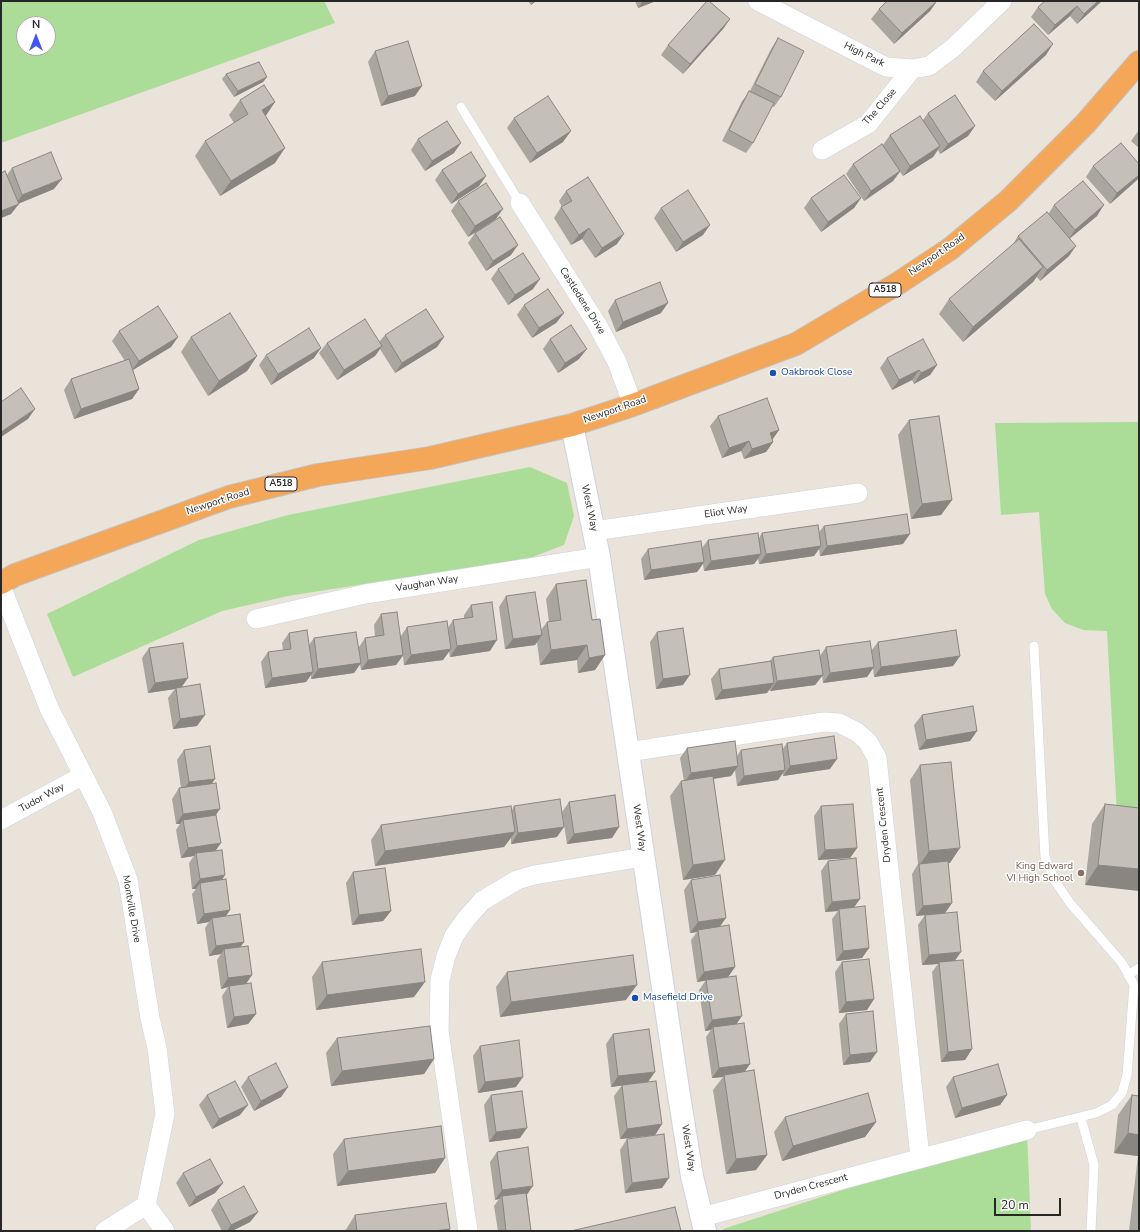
<!DOCTYPE html>
<html>
<head>
<meta charset="utf-8">
<style>
	body { margin:0 }
	#map { position:relative; width:1140px; height:1232px; overflow:hidden; background:#e9e3d9; font-family:"Nunito Sans",sans-serif }
	canvas { display:block }
	.frame { position:absolute; inset:0; border:2px solid #272727; pointer-events:none }
	.north { position:absolute; left:16px; top:16px; width:40px; height:40px; box-sizing:border-box; background:#fff; border:1px solid #a9a9a9; border-radius:50%; rotate:0deg; font-size:11px; font-weight:700; line-height:16px; text-align:center; color:#272727 }
	.north::after { content:''; display:block; margin:auto; width:14px; height:18px; background:#4156ee; clip-path:polygon(50% 0,100% 100%,50% 72%,0 100%) }
	.scale { position:absolute; left:994px; top:1198px; width:67px; height:18px; box-sizing:border-box; border:2px solid #272727; border-top:0; padding-left:5px; font-size:12px; line-height:14px; white-space:nowrap; color:#272727; -webkit-text-stroke:3px #fff; paint-order:stroke }
</style>
</head>
<body>
<div id="map">
<canvas width="1140" height="1232"></canvas>
<div class="frame"></div>
<div class="north">N</div>
<div class="scale">20 m</div>
</div>
<script>
const g = document.querySelector('canvas').getContext('2d');
g.lineJoin = 'round';
function fill(path, color) { g.fillStyle = color; g.fill(path, 'evenodd'); }
const poly = rows => new Path2D(rows.map(r => 'M' + r).join(''));
function trace(path, color, width, dash) { g.strokeStyle = color; g.lineWidth = width; g.lineCap = dash ? 'butt' : 'round'; g.setLineDash(dash || []); g.stroke(path); }
function label(font, color, halo, rows, align = 'center') {
  g.font = font + ' "Nunito Sans",sans-serif'; g.lineWidth = 3; g.setLineDash([]); g.textBaseline = 'middle'; g.strokeStyle = halo; g.fillStyle = color; for (const [text, x, y, turn = 0] of rows) {
    g.save(); g.translate(x, y); g.rotate((+turn || 0) * Math.PI / 180); g.textAlign = isNaN(turn) ? turn : align; if (halo) g.strokeText(text, 0, 0); g.fillText(text, 0, 0); g.restore();
  }
}
fill(poly([
	[1,1,324,1,335,23,1,143],
	[24,24,48,24,48,48,24,48],
	[1139,422,1139,819,1117,815,1107,631,1083,630,1065,623,1052,609,1045,594,1039,512,1001,515,995,423],
	[530,467,567,483,574,516,564,545,530,558,288,596,222,611,73,677,47,614,199,540,288,515],
	[1027,1130,1031,1231,724,1231,723,1229]
]), '#abdd98');
const lane = poly([
	[461,107,520,203],
	[1128,975,1139,968],
	[1081,1118,1094,1165,1091,1231],
	[1027,1130,1096,1113,1112,1105,1122,1093,1127,1075,1134,985,1122,963,1070,903,1055,881,1045,857,1034,646]
]);
const street = poly([
	[758,1,886,67,912,69,929,66,953,48,1002,1],
	[822,150,868,124,912,69],
	[520,203,598,326,617,362,633,405],
	[594,531,858,493],
	[1,586,49,708,102,812,128,880,150,1018,157,1048,165,1114,146,1205,105,1231],
	[256,619,365,594,599,557],
	[628,752,824,722,839,723,857,732,868,742,877,758,920,1157],
	[1,820,82,776],
	[146,1205,165,1231],
	[702,1217,1027,1130],
	[468,1231,439,1031,440,980,446,956,454,936,466,919,482,901,517,880,534,875,643,857]
]);
const secondary = poly([
	[572,425,599,557,678,1089,692,1176,705,1231]
]);
const highway = poly([
	[1,583,15,575,229,497,318,475,430,458,572,425,633,405,796,344,897,284,950,249,1008,201,1085,124,1139,62]
]);
trace(lane, '#cfd1df', 10);
trace(street, '#cfd1df', 20);
trace(secondary, '#cfd1df', 24);
trace(highway, '#c3c3c3', 24);
trace(lane, '#fff', 9);
trace(street, '#fff', 19);
trace(secondary, '#fff', 22);
trace(highway, '#f4a659', 22);
fill(poly([
	[528,1,536,1,531,5],
	[635,1,656,1,638,8],
	[937,1,930,11,894,44,871,19,879,9],
	[1102,1,1077,24,1070,16,1048,35,1031,17,1038,7],
	[730,19,723,29,683,74,661,55,668,45],
	[778,38,781,97,774,107,772,106,753,143,746,153,722,141,742,101,750,91,771,49],
	[375,51,415,96,381,106,368,62],
	[1046,55,995,101,976,82,983,71],
	[226,74,267,77,263,82,234,97,222,79],
	[240,100,275,102,265,116,275,163,220,196,195,156,205,141,234,123,229,115],
	[928,113,975,126,968,136,940,154,938,150,933,157,903,176,900,172,893,181,864,201,846,174,853,164,883,145,890,135,923,120],
	[514,118,563,142,530,163,507,128],
	[1139,130,1139,148,1131,141],
	[418,139,454,153,425,171,411,150],
	[1093,166,1137,180,1110,204,1086,177],
	[12,168,54,189,18,204,11,214,1,218,1,173,7,175],
	[442,170,486,176,479,186,451,204,435,180],
	[566,191,617,244,595,258,582,239,571,245,554,218,561,207,562,207,559,201],
	[811,198,861,198,854,208,821,232,804,208],
	[458,201,496,219,468,237,451,211],
	[1054,205,1097,216,1070,238,1069,256,1040,281,1037,277,1033,282,963,342,939,314,949,299,1012,246,1018,236,1049,213],
	[661,208,703,235,676,252,654,218],
	[475,233,511,255,486,271,468,243],
	[498,269,533,289,508,305,491,279],
	[615,300,661,313,616,332,608,311],
	[524,305,564,313,556,323,532,338,517,315],
	[119,331,178,337,171,347,133,370,139,389,132,399,74,419,64,390,71,379,125,361,112,341],
	[385,335,444,337,437,347,395,373,380,349,375,356,337,380,319,353,327,343,379,342],
	[191,337,257,356,247,371,208,396,181,352],
	[550,339,579,359,558,373,543,349],
	[266,355,314,358,271,385,259,365],
	[887,358,937,365,930,375,914,384,912,380,892,390,880,368],
	[718,416,779,430,772,440,773,442,766,452,744,459,741,451,722,458,710,426],
	[909,420,952,500,941,515,911,519,898,435],
	[824,526,903,544,820,556,819,549,814,556,759,564,758,559,754,564,704,571,703,564,697,572,644,580,641,559,648,549,702,548,708,540,759,538,762,533,819,532],
	[556,584,592,620,605,655,595,670,578,673,577,660,540,665,537,642,535,645,505,649,499,607,506,596,541,630,547,622,549,622,546,599],
	[471,605,490,651,450,657,449,651,443,660,404,665,403,656,396,665,361,670,360,664,354,673,311,679,311,675,306,682,265,688,261,662,268,652,283,650,282,643,289,633,309,645,314,638,359,647,365,638,375,637,374,625,381,614,401,636,407,627,448,628,453,620,464,619,464,615],
	[657,632,683,685,656,689,650,642],
	[878,642,960,656,953,666,874,677,873,668,867,677,823,683,822,676,815,685,770,691,769,689,767,693,715,700,711,679,719,669,770,661,773,657,820,656,826,647,871,651],
	[149,648,182,687,197,726,173,729,168,698,175,689,148,693,142,658],
	[922,715,977,731,970,741,919,750,914,725],
	[787,743,830,769,783,776,783,773,778,780,737,786,735,770,731,776,714,779,715,875,683,880,670,796,681,781,684,781,680,758,687,748,737,756,741,750,782,750],
	[184,750,215,779,211,783,216,815,215,850,225,875,222,880,230,910,226,916,244,942,240,947,252,975,246,984,256,1014,248,1024,227,1028,222,996,228,987,221,989,217,960,221,954,209,956,205,928,209,922,197,924,192,894,196,889,192,889,189,863,194,856,181,858,176,830,180,824,176,824,172,799,179,788,181,788,177,760],
	[920,765,950,863,948,863,952,903,945,913,972,1049,965,1060,941,1062,932,972,938,964,922,965,918,925,925,915,916,916,912,874,918,864,910,780],
	[569,802,619,827,612,838,567,844,562,812],
	[1105,804,1139,808,1085,885,1092,824],
	[514,806,557,837,511,844,511,838,504,847,375,866,371,840,381,825,512,810],
	[821,806,857,848,850,858,818,860,814,816],
	[828,861,854,907,869,948,862,958,836,961,832,919,838,911,825,912,821,871],
	[353,872,391,911,383,921,352,925,346,883],
	[691,880,720,927,735,967,728,977,737,1024,750,1064,744,1072,767,1155,756,1170,726,1174,713,1090,723,1077,712,1078,706,1037,711,1030,705,1031,699,990,706,980,697,982,691,940,697,932,690,933,684,890],
	[322,962,414,997,316,1010,312,977],
	[842,962,874,999,867,1010,839,1013,835,972],
	[507,972,626,1000,500,1017,496,987],
	[846,1014,870,1062,843,1065,839,1024],
	[613,1034,648,1082,662,1124,655,1135,620,1139,614,1096,622,1085,638,1083,611,1087,606,1044],
	[337,1038,434,1059,424,1074,331,1086,326,1053],
	[480,1046,516,1087,478,1093,473,1056],
	[1139,1075,1139,1086,1138,1086],
	[248,1077,288,1087,281,1097,254,1111,241,1087],
	[953,1077,1007,1095,1000,1105,955,1118,946,1087],
	[207,1095,240,1115,212,1129,199,1105],
	[491,1095,520,1138,489,1142,484,1105],
	[1132,1095,1139,1096,1139,1231,1129,1231,1138,1156,1114,1153,1118,1115],
	[785,1117,876,1122,865,1137,782,1161,774,1132],
	[344,1139,445,1158,435,1173,337,1186,333,1154],
	[627,1139,662,1188,625,1193,620,1150],
	[497,1152,527,1195,531,1231,498,1231,494,1206,499,1199,495,1200,490,1162],
	[183,1173,223,1183,215,1193,189,1207,176,1183],
	[218,1200,258,1212,250,1222,232,1231,222,1231,211,1210],
	[355,1215,448,1231,345,1231]
]), '#a9a59f');
fill(poly([
	[533,1,536,1,531,5],
	[643,1,656,1,638,8],
	[937,1,930,11,894,44,902,33],
	[1098,1,1102,1,1077,24,1084,14],
	[1077,6,1070,16,1048,35,1055,25],
	[730,19,723,29,683,74,690,64],
	[1053,44,1046,55,995,101,1002,91],
	[267,77,263,82,234,97,238,91],
	[422,86,415,96,381,106,388,96],
	[275,102,265,117,262,110],
	[975,126,968,136,940,154,948,144],
	[571,131,563,142,530,163,537,153],
	[461,143,454,153,425,171,432,161],
	[940,146,933,157,903,176,910,166],
	[285,148,275,163,220,196,231,181],
	[900,171,893,181,864,201,871,191],
	[1139,175,1139,178,1137,180,1110,204,1117,193],
	[486,176,479,186,451,204,458,194],
	[62,179,54,189,15,205,22,195],
	[861,198,854,208,821,232,828,222],
	[19,204,11,214,1,218,1,211],
	[1104,205,1097,216,1068,240,1075,230],
	[503,209,496,219,468,237,475,226],
	[710,225,703,235,676,252,683,242],
	[589,228,582,239,571,245,579,235],
	[624,234,617,244,595,258,602,248],
	[518,245,511,255,486,271,493,261],
	[1076,246,1069,256,1040,281,1047,270],
	[1043,267,1033,282,963,342,973,327],
	[540,279,533,289,508,305,515,295],
	[668,303,661,313,616,332,623,322],
	[564,313,556,323,532,338,539,328],
	[178,337,171,347,131,371,139,361],
	[444,337,437,347,395,373,402,363],
	[382,346,375,356,337,380,344,370],
	[321,348,314,358,271,385,278,374],
	[587,349,579,359,558,373,565,363],
	[257,356,247,371,208,396,219,381],
	[937,365,930,375,914,384,921,373],
	[919,370,912,380,892,390,899,380],
	[139,389,132,399,74,419,81,409],
	[35,409,28,419,1,437,1,432],
	[779,430,772,440,770,433],
	[749,441,741,451,722,458,729,448],
	[773,442,766,452,744,459,752,449],
	[952,500,941,515,911,519,922,504],
	[910,534,903,544,820,556,827,546],
	[821,546,814,556,759,564,766,554],
	[761,554,754,564,704,571,711,561],
	[704,562,697,572,644,580,651,570],
	[542,635,535,645,505,649,513,639],
	[497,640,490,651,450,657,457,646],
	[587,645,577,660,540,665,551,650],
	[451,649,443,660,404,665,411,655],
	[403,655,396,665,361,670,368,660],
	[605,655,595,670,578,673,589,658],
	[960,656,953,666,874,677,881,667],
	[361,663,354,673,311,679,318,669],
	[874,667,867,677,823,683,830,673],
	[313,672,306,682,265,688,272,678],
	[690,675,683,685,656,689,663,679],
	[823,675,815,685,770,691,777,681],
	[188,678,181,688,176,688,175,689,148,693,155,683],
	[774,683,767,693,715,700,722,690],
	[205,715,197,726,173,729,180,719],
	[977,731,970,741,919,750,926,740],
	[837,759,830,769,783,776,790,766],
	[738,766,731,776,684,783,691,773],
	[785,770,778,780,737,786,744,776],
	[215,779,208,789,181,792,189,782],
	[220,809,213,819,183,820,180,824,176,824,183,814],
	[564,827,557,837,511,844,518,833],
	[619,827,612,838,567,844,574,834],
	[515,832,504,847,375,866,385,851],
	[221,843,214,853,196,853,194,856,181,858,188,848],
	[857,848,850,858,818,860,825,850],
	[960,848,950,863,919,866,929,851],
	[725,860,715,875,683,880,693,865],
	[1098,865,1139,869,1139,891,1085,885],
	[225,875,218,886,200,883,196,889,192,889,200,879],
	[860,899,853,909,839,909,838,911,825,912,832,902],
	[952,903,945,913,916,916,923,906],
	[230,910,223,920,212,918,209,922,197,924,204,914],
	[391,911,383,921,352,925,359,915],
	[726,918,719,928,698,930,697,932,690,933,698,922],
	[244,942,237,952,224,949,221,954,209,956,216,946],
	[869,948,862,958,836,961,843,951],
	[961,952,954,962,939,962,938,964,922,965,929,955],
	[735,967,728,977,697,982,704,972],
	[252,975,245,985,229,986,228,987,221,989,228,978],
	[425,982,414,997,316,1010,327,995],
	[637,985,626,1000,500,1017,511,1002],
	[874,999,867,1010,839,1013,846,1002],
	[256,1014,248,1024,227,1028,234,1017],
	[742,1016,735,1026,713,1027,711,1030,705,1031,712,1020],
	[972,1049,965,1060,941,1062,948,1052],
	[877,1052,870,1062,843,1065,850,1055],
	[434,1059,424,1074,331,1086,342,1071],
	[750,1064,743,1074,724,1075,723,1077,712,1078,719,1068],
	[655,1072,648,1082,611,1087,618,1076],
	[523,1077,516,1087,478,1093,485,1082],
	[288,1087,281,1097,254,1111,261,1101],
	[1007,1095,1000,1105,955,1118,962,1108],
	[248,1105,240,1115,212,1129,219,1119],
	[876,1122,865,1137,782,1161,793,1146],
	[662,1124,655,1135,620,1139,627,1129],
	[527,1128,520,1138,489,1142,496,1132],
	[1128,1133,1139,1135,1139,1155,1138,1156,1114,1153],
	[767,1155,756,1170,726,1174,736,1159],
	[445,1158,435,1173,337,1186,348,1171],
	[669,1178,662,1188,625,1193,632,1183],
	[223,1183,215,1193,189,1207,196,1197],
	[533,1186,526,1196,502,1196,499,1199,495,1200,502,1190],
	[258,1212,250,1222,232,1231,227,1231,231,1225],
	[450,1229,448,1231,434,1231]
]), '#898682');
const building = poly([
	[707,1,709,1,730,19,690,64,668,45,707,1],
	[887,1,937,1,902,33,879,9,887,1],
	[1045,1,1098,1,1084,14,1077,6,1055,25,1038,7,1045,1],
	[1034,24,1053,44,1002,91,983,71,1034,24],
	[778,38,804,51,781,97,755,84,778,38],
	[408,41,422,86,388,96,375,51,408,41],
	[259,62,267,77,238,91,226,74,259,62],
	[264,85,275,102,262,110,285,148,231,181,205,141,248,114,240,100,264,85],
	[749,91,774,103,753,143,729,130,749,91],
	[955,95,975,126,948,144,928,113,955,95],
	[548,96,571,131,537,153,514,118,548,96],
	[920,116,940,146,910,166,890,135,920,116],
	[447,121,461,143,432,161,418,139,447,121],
	[1121,143,1139,164,1139,175,1117,193,1093,166,1121,143],
	[882,144,900,171,871,191,853,164,882,144],
	[51,152,62,179,22,195,12,168,51,152],
	[471,152,486,176,458,194,442,170,471,152],
	[5,171,19,204,1,211,1,173,5,171],
	[844,175,861,198,828,222,811,198,844,175],
	[588,177,624,234,602,248,589,228,579,235,561,207,572,201,566,191,588,177],
	[1083,181,1104,205,1075,230,1054,205,1083,181],
	[486,183,503,209,475,226,458,201,486,183],
	[688,190,710,225,683,242,661,208,688,190],
	[1047,212,1076,246,1047,270,1018,236,1047,212],
	[500,217,518,245,493,261,475,233,500,217],
	[1019,239,1043,267,973,327,949,299,1019,239],
	[523,253,540,279,515,295,498,269,523,253],
	[660,282,668,303,623,322,615,300,660,282],
	[548,289,564,313,539,328,524,305,548,289],
	[158,306,178,337,139,361,119,331,158,306],
	[426,309,444,337,402,363,385,335,426,309],
	[230,313,257,356,219,381,191,337,230,313],
	[365,319,382,346,344,370,327,343,365,319],
	[571,325,587,349,565,363,550,339,571,325],
	[309,328,321,348,278,374,266,355,309,328],
	[923,339,937,365,921,373,919,370,899,380,887,358,923,339],
	[129,359,139,389,81,409,71,379,129,359],
	[21,388,35,409,1,432,1,402,21,388],
	[767,398,779,430,770,433,773,442,752,449,749,441,729,448,718,416,767,398],
	[939,416,952,500,922,504,909,420,939,416],
	[907,514,910,534,827,546,824,526,907,514],
	[818,525,821,546,766,554,762,533,818,525],
	[758,533,761,554,711,561,708,540,758,533],
	[701,541,704,562,651,570,648,549,701,541],
	[586,580,592,620,600,619,605,655,589,658,587,645,551,650,547,622,561,620,556,584,586,580],
	[535,592,542,635,513,639,506,596,535,592],
	[492,602,497,640,457,646,453,620,473,617,471,605,492,602],
	[397,612,403,655,368,660,365,638,384,635,381,614,397,612],
	[447,621,451,649,411,655,407,627,447,621],
	[683,628,690,675,663,679,657,632,683,628],
	[307,630,313,672,272,678,268,652,291,649,289,633,307,630],
	[956,630,960,656,881,667,878,642,956,630],
	[356,632,361,663,318,669,314,638,356,632],
	[870,641,874,667,830,673,826,647,870,641],
	[183,643,188,678,155,683,149,648,183,643],
	[819,650,823,675,777,681,773,657,819,650],
	[771,661,774,683,722,690,719,669,771,661],
	[200,684,205,715,180,719,176,688,200,684],
	[973,706,977,731,926,740,922,715,973,706],
	[834,736,837,759,790,766,787,743,834,736],
	[735,741,738,766,691,773,687,748,735,741],
	[782,744,785,770,744,776,741,750,782,744],
	[210,746,215,779,189,782,184,750,210,746],
	[951,762,960,848,929,851,920,765,951,762],
	[713,776,725,860,693,865,681,781,713,776],
	[216,783,220,809,183,814,179,788,216,783],
	[615,795,619,827,574,834,569,802,615,795],
	[560,799,564,827,518,833,514,806,560,799],
	[853,804,857,848,825,850,821,806,853,804],
	[1105,804,1139,808,1139,869,1098,865,1105,804],
	[511,806,515,832,385,851,381,825,511,806],
	[216,815,221,843,188,848,183,820,216,815],
	[222,850,225,875,200,879,196,853,222,850],
	[856,858,860,899,832,902,828,861,856,858],
	[948,861,952,903,923,906,919,864,948,861],
	[385,868,391,911,359,915,353,872,385,868],
	[720,875,726,918,698,922,691,880,720,875],
	[226,879,230,910,204,914,200,883,226,879],
	[865,906,869,948,843,951,839,909,865,906],
	[957,912,961,952,929,955,925,915,957,912],
	[240,914,244,942,216,946,212,918,240,914],
	[729,925,735,967,704,972,698,930,729,925],
	[248,946,252,975,228,978,224,949,248,946],
	[421,949,425,982,327,995,322,962,421,949],
	[633,955,637,985,511,1002,507,972,633,955],
	[869,959,874,999,846,1002,842,962,869,959],
	[963,960,972,1049,948,1052,939,962,963,960],
	[736,976,742,1016,712,1020,706,980,736,976],
	[251,983,256,1014,234,1017,229,986,251,983],
	[873,1011,877,1052,850,1055,846,1014,873,1011],
	[744,1023,750,1064,719,1068,713,1027,744,1023],
	[430,1026,434,1059,342,1071,337,1038,430,1026],
	[649,1029,655,1072,618,1076,613,1034,649,1029],
	[519,1040,523,1077,485,1082,480,1046,519,1040],
	[276,1063,288,1087,261,1101,248,1077,276,1063],
	[998,1064,1007,1095,962,1108,953,1077,998,1064],
	[754,1070,767,1155,736,1159,724,1075,754,1070],
	[235,1081,248,1105,219,1119,207,1095,235,1081],
	[656,1081,662,1124,627,1129,622,1085,656,1081],
	[522,1091,527,1128,496,1132,491,1095,522,1091],
	[868,1093,876,1122,793,1146,785,1117,868,1093],
	[1132,1095,1139,1096,1139,1135,1128,1133,1132,1095],
	[441,1126,445,1158,348,1171,344,1139,441,1126],
	[664,1134,669,1178,632,1183,627,1139,664,1134],
	[528,1147,533,1186,502,1190,497,1152,528,1147],
	[210,1159,223,1183,196,1197,183,1173,210,1159],
	[244,1186,258,1212,231,1225,218,1200,244,1186],
	[526,1193,531,1231,506,1231,502,1196,526,1193],
	[446,1203,450,1229,434,1231,357,1231,355,1215,446,1203],
	[675,1207,681,1231,571,1231,675,1207]
]);
fill(building, '#c4c0b9');
trace(building, '#898682', 1);
for (const [x, y, r, color] of [
	[773,373,4,"#1a4fb4"],
	[1081,873,4,"#8d6e63"],
	[635,998,4,"#1a4fb4"]
]) { const dot = new Path2D(); dot.arc(x, y, r, 0, 2 * Math.PI); g.fillStyle = color; g.fill(dot); trace(dot, '#fff', 1.5); }
for (const [x, y, w] of [
	[885,290,32],
	[281,484,32]
]) { const box = new Path2D(); box.roundRect(x - w / 2, y - 7, w, 14, 3); g.fillStyle = '#fff'; g.fill(box); trace(box, '#272727', 1); }
label('bold 9px', '#272727', null, [
	["A518",885,290],
	["A518",281,484]
]);
label('10px', '#272727', '#fff', [
	["High Park",864,55,26],
	["The Close",880,107,-49],
	["Newport Road",937,255,-35],
	["Castledene Drive",582,301,58],
	["Newport Road",615,410,-19],
	["Newport Road",218,502,-18],
	["West Way",589,508,78],
	["Eliot Way",726,512,-8],
	["Vaughan Way",427,584,-9],
	["Tudor Way",42,798,-29],
	["Dryden Crescent",884,825,-96],
	["West Way",639,828,82],
	["Montville Drive",131,909,80],
	["West Way",688,1148,81],
	["Dryden Crescent",811,1187,-15]
]);
label('10px', '#164399', '#fff', [
	["Oakbrook Close",781,373],
	["Masefield Drive",643,998]
], 'left');
label('10px', '#785e54', '#fff', [
	["King Edward",1073,867],
	["VI High School",1073,879]
], 'right');
</script>
</body>
</html>
